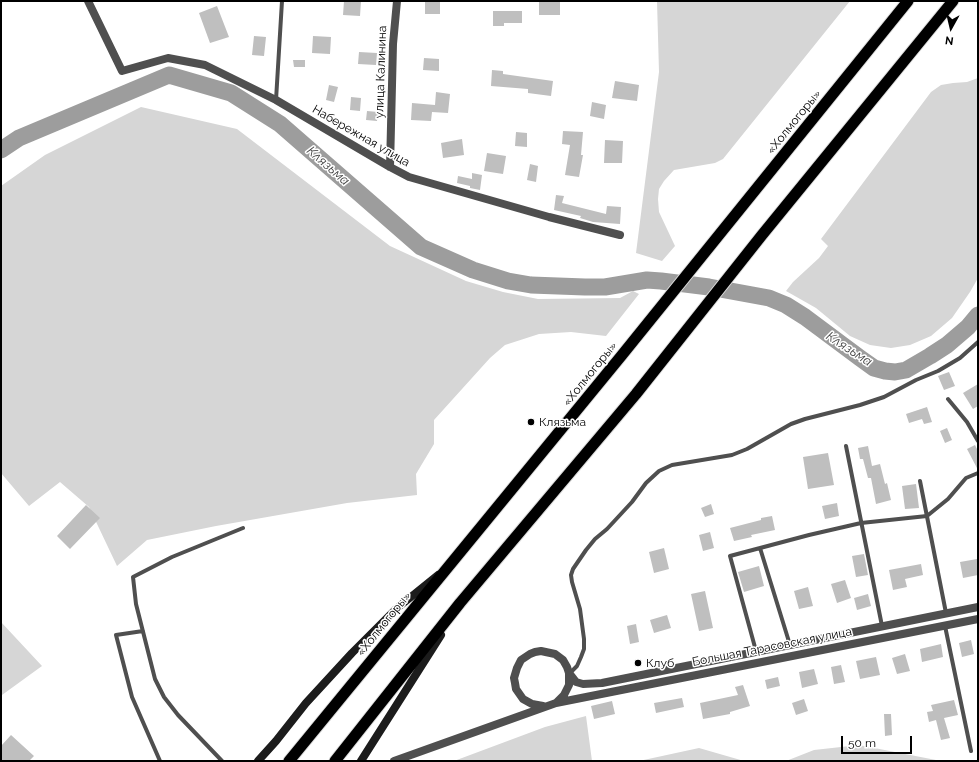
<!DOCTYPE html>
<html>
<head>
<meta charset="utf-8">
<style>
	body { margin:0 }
	#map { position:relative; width:979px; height:762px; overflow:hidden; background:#fff; font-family:Raleway,sans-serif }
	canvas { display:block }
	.frame { position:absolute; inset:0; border:2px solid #000; pointer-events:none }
	.north { position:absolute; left:931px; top:8px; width:40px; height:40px; -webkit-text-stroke:3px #fff; paint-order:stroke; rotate:188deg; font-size:11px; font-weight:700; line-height:16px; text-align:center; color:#000 }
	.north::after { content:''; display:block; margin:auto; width:14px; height:18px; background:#000; clip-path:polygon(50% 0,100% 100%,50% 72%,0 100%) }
	.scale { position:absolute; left:841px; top:736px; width:71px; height:18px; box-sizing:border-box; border:2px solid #000; border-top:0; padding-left:5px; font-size:12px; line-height:14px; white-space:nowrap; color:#000; -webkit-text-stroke:3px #fff; paint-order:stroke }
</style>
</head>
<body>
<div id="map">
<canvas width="979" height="762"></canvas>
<div class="frame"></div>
<div class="north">N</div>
<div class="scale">50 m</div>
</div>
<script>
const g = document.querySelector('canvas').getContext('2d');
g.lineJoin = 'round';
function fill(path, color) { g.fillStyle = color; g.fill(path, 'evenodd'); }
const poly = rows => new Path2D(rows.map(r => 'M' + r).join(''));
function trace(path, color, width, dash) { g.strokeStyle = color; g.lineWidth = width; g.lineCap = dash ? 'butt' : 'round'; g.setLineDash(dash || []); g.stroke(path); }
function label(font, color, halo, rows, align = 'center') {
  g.font = font + ' Raleway,sans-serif'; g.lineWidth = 3; g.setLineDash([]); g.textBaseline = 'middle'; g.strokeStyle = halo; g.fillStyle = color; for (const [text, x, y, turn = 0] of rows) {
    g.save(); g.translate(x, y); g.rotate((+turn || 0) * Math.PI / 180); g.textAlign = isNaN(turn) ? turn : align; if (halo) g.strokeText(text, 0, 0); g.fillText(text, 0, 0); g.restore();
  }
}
fill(poly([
	[657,1,850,1,723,159,715,163,674,170,664,181,659,189,658,199,659,212,675,246,662,261,636,253,659,72],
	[978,78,978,278,970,292,952,318,931,336,910,345,891,348,870,345,850,336,816,308,786,291,793,282,819,258,828,246,821,239,931,92,941,85,953,83,967,82],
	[141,107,237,129,390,246,466,281,503,292,538,299,620,298,633,291,639,294,606,336,571,332,539,334,505,345,490,358,434,420,434,444,416,474,417,495,347,503,216,526,147,540,117,566,89,507,60,482,29,506,1,473,1,186,45,155],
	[1,622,42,666,2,695,1,694],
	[586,716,592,761,454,761,545,727],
	[859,745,936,760,937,761,786,761,814,750],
	[699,748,744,761,639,761]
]), '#d6d6d6');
trace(poly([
	[1,150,19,138,169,75,231,93,280,124,421,247,473,270,508,281,531,285,585,287,605,287,647,280,661,281,709,287,769,298,786,305,805,317,860,358,874,368,885,371,895,372,906,370,930,356,947,345,968,327,978,315]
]), '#9d9d9d', 17);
fill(poly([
	[344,1,361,1,360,16,343,15],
	[425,1,440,1,440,14,425,14],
	[539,1,560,1,560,15,539,15],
	[217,6,229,37,210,43,199,13],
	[493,11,522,11,522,23,504,23,504,26,493,26],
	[254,36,266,37,264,56,252,55],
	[313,36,331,37,330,54,312,53],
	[359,52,377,53,376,65,358,64],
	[424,58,439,59,439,71,423,70],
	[293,60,305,60,305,67,294,67],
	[492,70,503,71,503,74,553,81,551,96,528,93,528,89,491,86],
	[615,81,639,85,637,101,612,98],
	[329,85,338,87,334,102,326,100],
	[436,92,450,94,448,113,432,112,431,121,411,120,412,103,435,105],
	[351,97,361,98,360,111,350,110],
	[592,102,606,105,604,119,590,116],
	[367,111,378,112,377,121,366,120],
	[563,131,583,132,581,155,583,155,579,177,565,175,570,145,562,144],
	[516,132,527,133,527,147,515,146],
	[462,139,464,155,443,158,441,143],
	[605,140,623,141,622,163,604,163],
	[487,153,506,156,503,174,484,171],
	[530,164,538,166,536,182,527,180],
	[472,173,482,175,480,190,470,188,470,186,457,183,458,176,472,179],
	[556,195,564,196,562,203,606,214,607,206,621,207,620,224,593,222,580,218,581,216,554,210],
	[949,372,955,386,944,390,938,376],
	[978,384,978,406,973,409,963,393],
	[927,407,932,422,924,424,922,419,909,423,906,414],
	[947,428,952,440,945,443,940,431],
	[975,445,978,451,978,470,967,449],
	[868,446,872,466,880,464,885,484,887,483,891,500,876,504,871,478,868,478,863,459,860,459,858,448],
	[828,453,834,485,808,489,803,457],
	[916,484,919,508,905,509,902,486],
	[837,503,839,516,825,519,822,506],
	[711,504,714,514,705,517,701,508],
	[86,505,100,518,70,549,57,536],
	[772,516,775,530,751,535,752,537,734,541,730,528,761,520,761,518],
	[710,532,714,548,703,551,699,535],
	[664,548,669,569,654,573,649,552],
	[864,554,868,575,856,577,852,556],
	[977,559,978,575,963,578,960,562],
	[921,564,923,575,905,579,907,587,893,590,889,570],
	[759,566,764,586,744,592,738,572],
	[845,580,851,598,837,603,831,584],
	[808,587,813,606,799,609,794,591],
	[705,591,713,628,699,631,691,594],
	[868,594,871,606,857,610,854,598],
	[667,615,671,628,654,633,650,620],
	[636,624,639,642,630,644,627,626],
	[971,640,974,654,962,657,959,643],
	[941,644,943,657,922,662,920,649],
	[905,654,910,671,897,674,892,658],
	[876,657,880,675,860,679,856,661],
	[841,665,845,682,834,684,831,667],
	[814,669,818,684,802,688,799,672],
	[778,677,780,686,767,689,765,680],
	[743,685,750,706,730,712,730,714,703,719,700,703,738,695,735,687],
	[682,698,684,707,656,713,654,703],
	[804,699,808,711,796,715,792,703],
	[954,700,958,715,944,718,950,738,941,740,936,720,929,722,927,712,933,711,931,705],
	[612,701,615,714,594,719,591,706],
	[884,714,891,714,892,735,885,736],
	[11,735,34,756,29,761,1,761,1,746]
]), '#bfbfbf');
const trunk = poly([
	[289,761,622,355,908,1],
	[335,761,460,603,636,394,762,235,953,1]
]);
trace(trunk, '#dbdbdb', 13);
trace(poly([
	[276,100,282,1],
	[948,399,967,422,978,441],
	[846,446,882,626],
	[920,481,946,613],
	[760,548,790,645],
	[945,626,971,751],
	[143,631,116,635,132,697,160,761],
	[756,651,730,556,809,535,861,523,927,516,948,499,966,478,978,473],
	[570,673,577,666,581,657,584,649,584,639,580,609,572,582,571,575,573,569,586,550,595,539,607,529,632,502,646,483,659,471,672,465,732,455,747,449,791,424,805,419,860,405,884,397,916,380,938,371,960,358,978,342],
	[222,761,178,715,164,697,155,679,136,604,133,577,172,557,243,528]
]), '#4f4f4f', 4);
trace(poly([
	[88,1,122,71,168,58,205,65,276,100,390,167,409,177,549,217,620,235],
	[390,167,393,44,397,1]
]), '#4f4f4f', 8);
trace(poly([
	[569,673,576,682,583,684,602,683,978,607],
	[543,706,532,704,523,699,516,689,515,683,514,678,517,668,521,660,530,654,535,652,541,651,555,654,563,660,567,667,569,673,569,685,564,695,557,702],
	[394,761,556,703,978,619]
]), '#4f4f4f', 8);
trace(poly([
	[258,761,276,741,306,703,352,653,396,609,438,575],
	[361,761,441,635]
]), '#1c1c1c', 8);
trace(trunk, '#000', 11);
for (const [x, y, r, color] of [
	[531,422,4,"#000"],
	[638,663,4,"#000"]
]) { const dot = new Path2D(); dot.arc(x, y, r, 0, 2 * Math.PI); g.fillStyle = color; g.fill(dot); trace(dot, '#fff', 1.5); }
label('12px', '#000', '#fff', [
	["улица Калинина",381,72,-88],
	["«Холмогоры»",794,122,-51],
	["Набережная улица",361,136,30],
	["«Холмогоры»",590,374,-51],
	["«Холмогоры»",384,624,-51],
	["Большая Тарасовская улица",772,647,-11]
]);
label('12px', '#000', '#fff', [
	["Клязьма",539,422],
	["Клуб",646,663]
], 'left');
label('italic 13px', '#3e3e3e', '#fff', [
	["Клязьма",328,166,41],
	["Клязьма",849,349,33]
]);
</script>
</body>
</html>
